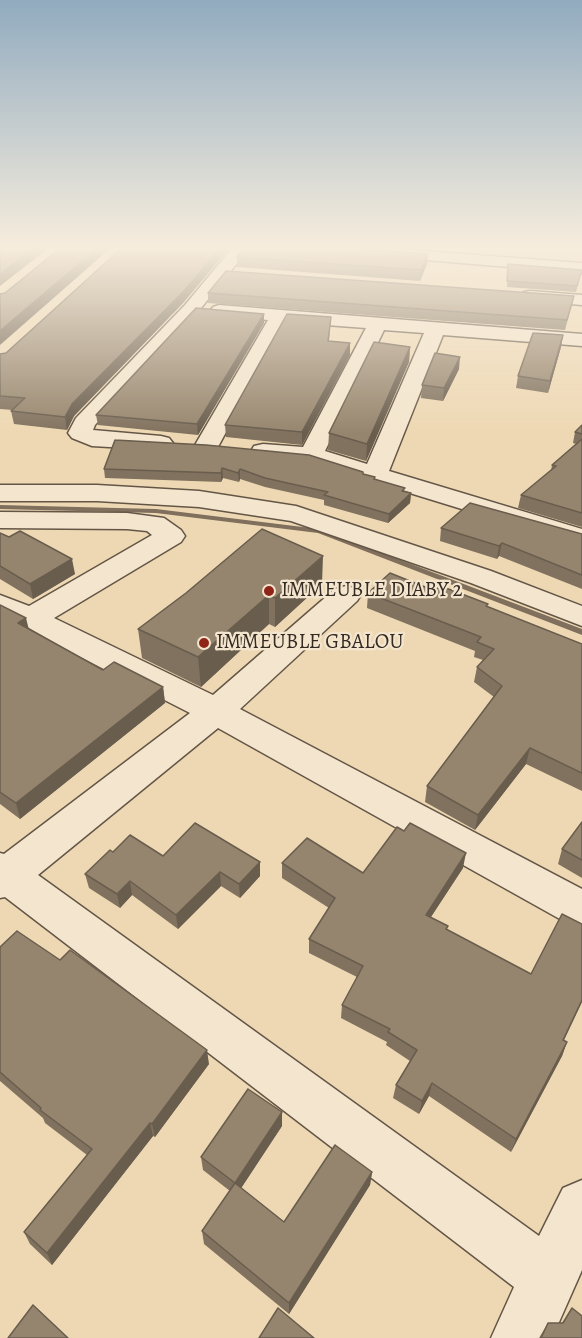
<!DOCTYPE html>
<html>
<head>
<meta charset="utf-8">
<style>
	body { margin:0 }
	canvas { display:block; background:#eed8b3 }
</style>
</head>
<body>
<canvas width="582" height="1338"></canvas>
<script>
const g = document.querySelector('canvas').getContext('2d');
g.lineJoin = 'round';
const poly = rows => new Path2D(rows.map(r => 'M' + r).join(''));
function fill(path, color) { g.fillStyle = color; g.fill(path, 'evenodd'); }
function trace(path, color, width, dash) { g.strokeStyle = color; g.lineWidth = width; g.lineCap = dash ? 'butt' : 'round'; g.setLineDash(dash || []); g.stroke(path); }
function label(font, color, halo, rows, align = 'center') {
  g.font = font + ' Alegreya,serif'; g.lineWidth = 4.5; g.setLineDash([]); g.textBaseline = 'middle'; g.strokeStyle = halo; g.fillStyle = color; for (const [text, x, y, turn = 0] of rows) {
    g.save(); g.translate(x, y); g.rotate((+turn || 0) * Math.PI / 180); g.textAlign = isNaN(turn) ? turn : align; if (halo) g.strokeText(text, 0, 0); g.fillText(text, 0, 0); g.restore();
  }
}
fill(poly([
	[0,505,156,509,319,529,582,629,582,635,318,533,156,513,0,509,0,505]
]), '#7f6f5c');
const street = poly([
	[234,246,251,246,197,313,95,425,93,430,161,436,169,438,173,443,169,448,161,450,92,446,72,438,68,433,76,418,185,305,234,246],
	[383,248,582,263,582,273,377,256,375,253,377,250,383,248],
	[530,291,582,295,582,305,524,300,521,296,524,292,530,291],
	[219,305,582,334,582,346,443,335,389,471,582,529,582,546,309,462,254,456,251,451,254,446,263,444,303,447,366,328,286,322,219,445,215,450,207,452,199,450,195,445,268,320,213,315,210,311,213,307,219,305],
	[384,330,424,333,367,464,325,451,384,330],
	[0,485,97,485,199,491,296,506,491,571,582,606,582,626,471,583,291,521,199,507,97,501,0,501,0,485],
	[0,512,127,513,164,518,181,530,185,536,181,542,54,618,213,695,335,589,346,586,357,589,361,595,357,601,240,709,582,889,582,928,567,923,218,728,38,875,539,1236,563,1188,582,1180,582,1270,552,1338,491,1338,514,1287,5,897,0,898,0,853,4,854,190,713,0,616,0,595,29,606,152,535,147,531,127,529,0,528,0,512]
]);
trace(street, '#645647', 3);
fill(street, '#f4e6ce');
fill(poly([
	[124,246,231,246,183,303,74,416,67,430,14,424,11,411,13,410,0,409,0,354,6,353],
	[383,246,434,246,432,250],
	[428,254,427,264,420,281,237,267,237,257],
	[508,264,582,270,576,292,507,287],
	[208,293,574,296,565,330,208,303],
	[264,314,264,323,198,435,98,425,96,415],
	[331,317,329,341,350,343,350,355,302,445,226,437,225,425],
	[410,347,409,362,366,461,328,450,329,433],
	[561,347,548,393,516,388,518,376],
	[459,369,443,401,421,398,422,385],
	[582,425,582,527,518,508,521,495,551,471,552,465,576,444,573,443,575,432],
	[115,440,363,474,375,477,375,479,411,493,410,503,388,523,324,505,324,500,265,487,240,479,239,482,223,478,221,482,105,478,104,469],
	[441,528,582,534,582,589,499,556,497,559,440,541],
	[0,533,75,574,33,599,0,579],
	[322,584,275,627,269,624,201,687,142,658,138,629,186,593],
	[435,591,488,607,582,644,582,791,526,764,475,830,425,802,427,786,494,697,474,682,477,667,483,660,474,657,475,651,367,608,368,593],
	[0,605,29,628,103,670,163,687,165,703,20,819,0,804],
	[582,822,582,878,558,864,562,849],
	[163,856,260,862,260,876,240,898,221,886,178,929,132,895,120,908,89,888,85,874],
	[282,863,363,873,463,868,431,917,447,929,564,1041,567,1042,562,1056,511,1152,429,1096,419,1114,393,1098,396,1085,410,1061,386,1045,387,1042,341,1018,342,1005,357,977,309,953,309,939,329,908,282,878],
	[0,947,209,1064,155,1137,153,1136,52,1265,30,1244,24,1232,87,1155,45,1123,43,1118,0,1081],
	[282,1126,241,1188,284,1222,372,1172,370,1185,289,1314,204,1244,202,1231,230,1191,203,1170,201,1157],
	[572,1308,582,1338,539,1338,548,1323,562,1323]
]), '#81725f');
fill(poly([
	[36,246,45,246,45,251,0,286,0,274],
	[100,246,113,246,0,345,0,331],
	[222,246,231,246,183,303,74,416,67,430,65,417,72,404],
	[428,254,427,264,420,281,421,270],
	[264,314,264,323,198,435,197,424],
	[563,335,561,347,548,393,550,381],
	[350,343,350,355,302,445,302,432],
	[410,347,409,362,366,461,367,444],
	[460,357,459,369,443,401,444,388],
	[222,468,223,478,221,482,221,473],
	[240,469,240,479,239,482,238,473],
	[411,493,410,503,388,523,389,514],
	[502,543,499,556,497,559,499,546],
	[323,556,322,584,275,627,275,598],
	[72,559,75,574,33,599,30,584],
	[269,595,269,624,201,687,198,657],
	[26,618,30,634,18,623],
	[163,687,165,703,20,819,16,803],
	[530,748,526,764,475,830,478,815],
	[466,853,463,868,423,929,426,915],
	[260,862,260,876,240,898,239,884],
	[220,872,221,886,178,929,176,915],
	[130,881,132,895,120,908,117,894],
	[582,1000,582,1002,558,1053,563,1040],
	[567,1042,562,1056,511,1152,516,1139],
	[207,1050,209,1064,155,1137,152,1124],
	[432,1083,429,1096,419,1114,422,1101],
	[282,1112,282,1126,236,1196,235,1183],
	[150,1123,153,1136,52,1265,47,1253],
	[372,1172,370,1185,289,1314,289,1303]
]), '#695d4d');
const building = poly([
	[0,246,36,246,0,274,0,246],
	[63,246,100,246,0,331,0,294,5,293,63,246],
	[124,246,222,246,183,292,72,404,65,417,11,411,25,398,0,396,0,354,6,353,124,246],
	[245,246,325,246,428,254,421,270,237,257,245,246],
	[508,264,582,270,577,286,507,281,508,264],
	[226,271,574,296,567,320,208,293,226,271],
	[196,308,264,314,197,424,96,415,196,308],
	[287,314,331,317,328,341,350,343,302,432,225,425,287,314],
	[533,333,563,335,550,381,518,376,533,333],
	[374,342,410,347,367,444,329,433,374,342],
	[435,353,460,357,444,388,422,385,435,353],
	[582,425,582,434,575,432,582,425],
	[582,439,582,513,521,495,556,466,552,465,582,439],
	[115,440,206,445,309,455,363,472,363,474,375,477,374,479,405,488,402,491,411,493,389,514,324,495,328,492,265,478,240,469,238,473,222,468,221,473,104,469,115,440],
	[470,503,582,534,582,575,502,543,499,546,441,528,470,503],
	[262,529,323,556,275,598,269,595,198,657,138,629,186,593,262,529],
	[20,531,72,559,30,584,0,566,0,533,9,537,20,531],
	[390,573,435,591,440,586,454,591,488,604,486,606,582,644,582,773,530,748,478,815,427,786,502,686,477,667,494,649,477,642,481,637,368,593,390,573],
	[0,605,26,618,18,623,103,670,114,662,163,687,16,803,0,792,0,605],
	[582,822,582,860,562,849,582,822],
	[195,823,260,862,239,884,220,872,176,915,130,881,117,894,85,874,110,850,113,852,130,835,163,856,195,823],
	[410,823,466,853,426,915,448,926,446,929,531,974,562,914,582,924,582,1000,563,1040,567,1042,516,1139,432,1083,422,1101,396,1085,417,1050,388,1032,390,1029,342,1005,363,966,309,939,335,898,282,863,307,838,363,873,397,827,404,831,410,823],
	[17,931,60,960,70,950,207,1050,152,1124,150,1123,47,1253,24,1232,92,1149,40,1110,41,1108,0,1072,0,947,17,931],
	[248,1089,282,1112,235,1183,201,1157,248,1089],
	[335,1145,372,1172,289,1303,202,1231,235,1183,284,1222,335,1145],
	[33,1305,68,1338,8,1338,33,1305],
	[278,1308,314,1338,259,1338,278,1308],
	[572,1308,582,1316,582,1338,541,1338,548,1323,563,1323,572,1308]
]);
fill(building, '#96856e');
trace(building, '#695d4d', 1.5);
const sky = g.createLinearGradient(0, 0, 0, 434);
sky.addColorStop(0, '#91abbf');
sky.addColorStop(0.57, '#f7eddd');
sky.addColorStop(1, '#f7eddd00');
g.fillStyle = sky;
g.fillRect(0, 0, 582, 434);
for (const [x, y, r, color] of [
	[269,591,6,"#8f2418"],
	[204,643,6,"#8f2418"]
]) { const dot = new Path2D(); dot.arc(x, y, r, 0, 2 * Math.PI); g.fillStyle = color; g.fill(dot); trace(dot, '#f4e6ce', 2); }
label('21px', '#362b23', '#f4e6ce', [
	["IMMEUBLE DIABY 2",281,591],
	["IMMEUBLE GBALOU",216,643]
], 'left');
</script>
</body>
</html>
